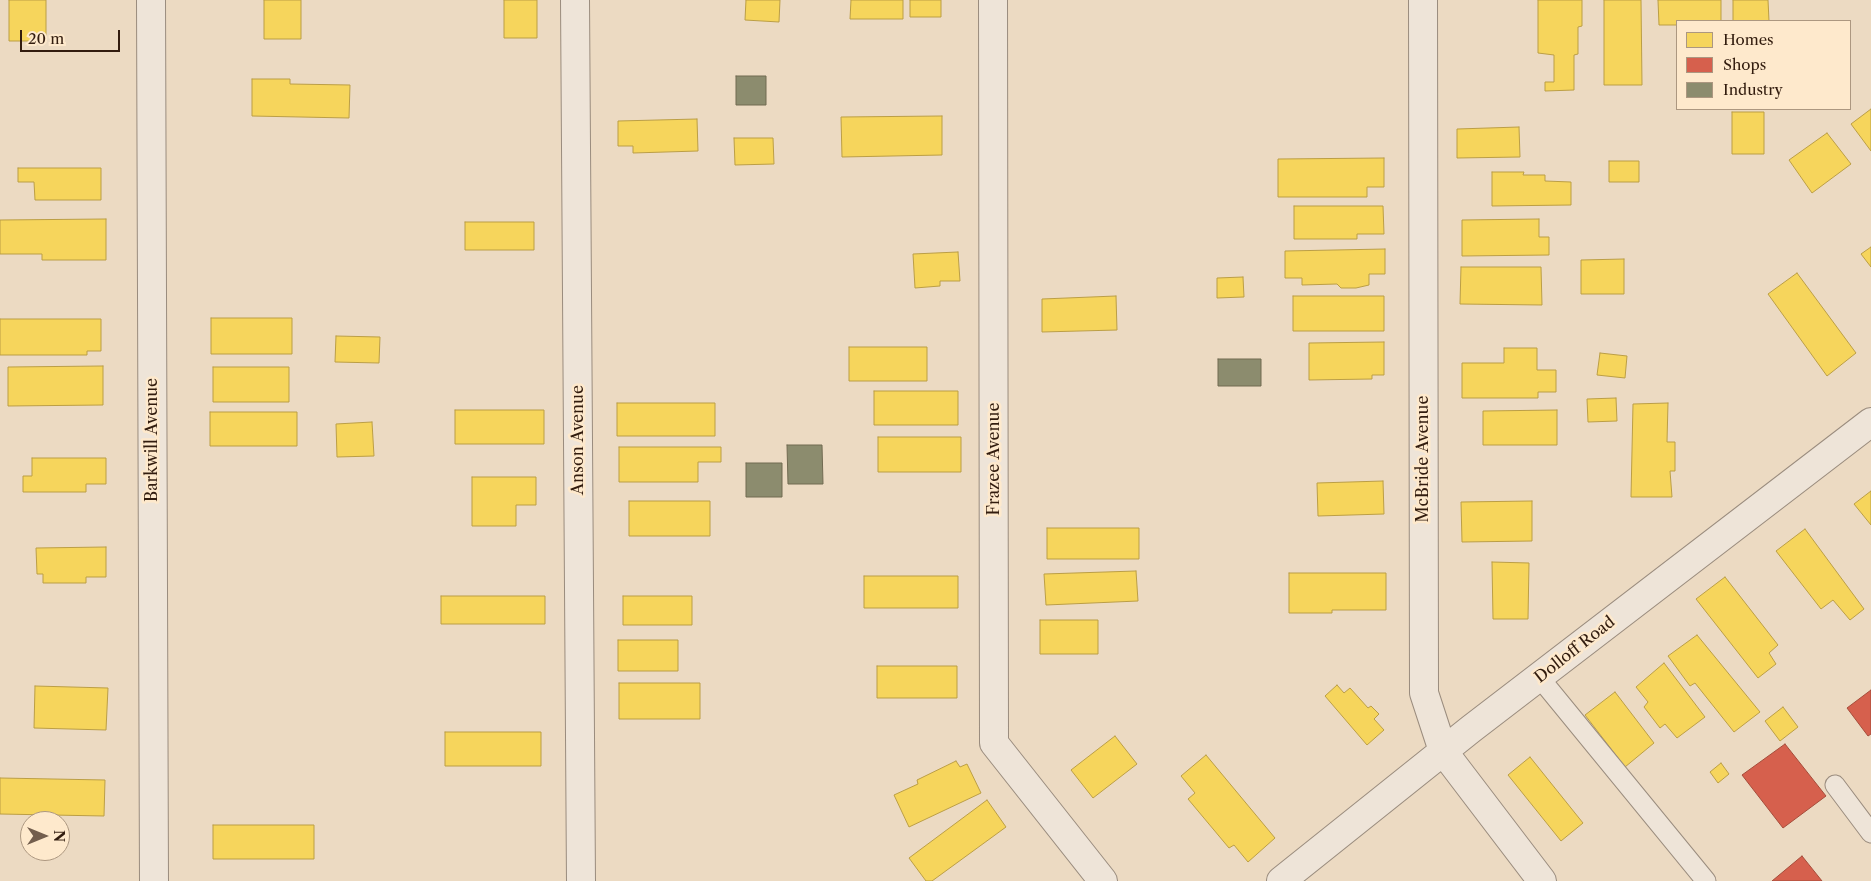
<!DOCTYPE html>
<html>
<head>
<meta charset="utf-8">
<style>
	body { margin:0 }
	#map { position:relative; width:1871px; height:881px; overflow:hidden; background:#ecdac2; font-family:"Libre Caslon Text",serif }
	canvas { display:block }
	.legend { position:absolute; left:1676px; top:20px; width:175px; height:90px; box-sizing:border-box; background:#fee9cc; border:1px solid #ac9780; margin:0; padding:6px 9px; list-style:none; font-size:15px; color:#321c0e }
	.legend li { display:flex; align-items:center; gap:10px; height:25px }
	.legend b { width:25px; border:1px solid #ac9780 }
	.north { position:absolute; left:20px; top:811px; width:50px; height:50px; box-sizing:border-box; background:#fee9cc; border:1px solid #ac9780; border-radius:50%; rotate:90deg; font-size:14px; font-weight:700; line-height:20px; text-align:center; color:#321c0e }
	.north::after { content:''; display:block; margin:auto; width:18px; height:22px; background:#735e4d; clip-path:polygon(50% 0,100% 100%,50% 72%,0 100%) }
	.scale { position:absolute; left:20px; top:30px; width:100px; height:22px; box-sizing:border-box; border:2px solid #321c0e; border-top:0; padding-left:6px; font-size:15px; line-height:18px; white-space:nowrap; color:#321c0e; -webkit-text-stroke:4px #fee9cc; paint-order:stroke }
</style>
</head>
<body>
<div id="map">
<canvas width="1871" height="881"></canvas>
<ul class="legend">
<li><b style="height:14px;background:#f6d55c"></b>Homes</li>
<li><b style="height:14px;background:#d6604d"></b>Shops</li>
<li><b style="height:14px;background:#8c8c6e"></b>Industry</li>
</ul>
<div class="north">N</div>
<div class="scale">20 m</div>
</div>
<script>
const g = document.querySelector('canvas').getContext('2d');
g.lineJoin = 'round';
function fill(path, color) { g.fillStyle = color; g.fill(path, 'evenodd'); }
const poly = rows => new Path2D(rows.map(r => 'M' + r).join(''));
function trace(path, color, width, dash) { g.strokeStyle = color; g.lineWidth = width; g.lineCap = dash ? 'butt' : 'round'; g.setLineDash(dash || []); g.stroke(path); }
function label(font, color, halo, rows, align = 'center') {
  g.font = font + ' "Libre Caslon Text",serif'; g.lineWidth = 5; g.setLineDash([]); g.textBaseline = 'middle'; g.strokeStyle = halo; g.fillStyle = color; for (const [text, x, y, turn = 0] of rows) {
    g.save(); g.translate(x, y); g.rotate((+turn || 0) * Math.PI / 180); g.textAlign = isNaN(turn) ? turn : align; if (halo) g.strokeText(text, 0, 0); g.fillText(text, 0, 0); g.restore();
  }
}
const homes = poly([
	[9,0,46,0,46,41,9,41,9,0],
	[264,0,301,0,301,39,264,39,264,0],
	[504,0,537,0,537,38,504,38,504,0],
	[746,0,780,0,779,22,745,20,746,0],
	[851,0,903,0,903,19,850,19,851,0],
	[910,0,941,0,941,17,910,17,910,0],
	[1538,0,1582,0,1582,26,1578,27,1578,54,1574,55,1574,90,1545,91,1545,82,1554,82,1554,55,1538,53,1538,0],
	[1604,0,1641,0,1642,85,1604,85,1604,0],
	[1658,0,1721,0,1721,21,1677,21,1677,25,1659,25,1658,0],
	[1733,0,1768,0,1769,21,1733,21,1733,0],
	[252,79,290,79,290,84,350,85,349,118,252,116,252,79],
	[1871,109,1871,151,1851,124,1871,109],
	[1732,112,1764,112,1764,154,1732,154,1732,112],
	[942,116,942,155,842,157,841,117,942,116],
	[697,119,698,151,633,153,633,146,618,146,618,121,697,119],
	[1519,127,1520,157,1457,158,1457,129,1519,127],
	[1827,133,1851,164,1812,193,1789,160,1827,133],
	[734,138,773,138,774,164,735,165,734,138],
	[1384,158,1384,187,1367,187,1367,197,1278,197,1278,159,1384,158],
	[1609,161,1639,161,1639,182,1609,182,1609,161],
	[18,168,101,168,101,200,35,200,34,182,18,182,18,168],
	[1492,172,1524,172,1523,175,1545,175,1545,181,1571,182,1571,205,1492,206,1492,172],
	[1294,206,1383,206,1384,234,1357,234,1357,239,1294,239,1294,206],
	[106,219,106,260,42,260,42,254,0,254,0,220,106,219],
	[1539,219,1539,237,1549,237,1549,255,1462,256,1462,220,1539,219],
	[465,222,534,222,534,250,465,250,465,222],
	[1871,247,1871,267,1861,254,1871,247],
	[1385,249,1385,274,1369,274,1369,285,1356,288,1341,288,1337,284,1302,285,1302,278,1285,278,1285,251,1385,249],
	[958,252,960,281,940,281,940,286,915,288,913,254,958,252],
	[1624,259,1624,294,1581,294,1581,260,1624,259],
	[1461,267,1541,267,1542,305,1460,304,1461,267],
	[1797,273,1856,353,1827,376,1768,294,1797,273],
	[1243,277,1244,297,1217,298,1217,278,1243,277],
	[1116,296,1117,330,1042,332,1042,299,1116,296],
	[1293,296,1384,296,1384,331,1293,331,1293,296],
	[211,318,292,318,292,354,211,354,211,318],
	[0,319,101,319,101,351,87,351,87,355,0,355,0,319],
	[336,336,380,337,379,363,335,362,336,336],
	[1384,342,1384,375,1372,375,1372,379,1309,380,1309,343,1384,342],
	[849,347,927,347,927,381,849,381,849,347],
	[1504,348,1537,348,1537,370,1556,370,1556,392,1538,392,1538,398,1462,398,1462,363,1504,363,1504,348],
	[1600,353,1627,356,1625,378,1597,375,1600,353],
	[103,366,103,405,8,406,8,367,103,366],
	[213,367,289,367,289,402,213,402,213,367],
	[874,391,958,391,958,425,874,425,874,391],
	[1616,398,1617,421,1588,422,1587,399,1616,398],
	[617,403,715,403,715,436,617,436,617,403],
	[1668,403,1667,442,1675,442,1675,471,1670,471,1672,497,1631,497,1633,404,1668,403],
	[455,410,544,410,544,444,455,444,455,410],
	[1557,410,1557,445,1483,445,1483,411,1557,410],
	[210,412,297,412,297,446,210,446,210,412],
	[372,422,374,456,337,457,336,424,372,422],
	[878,437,961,437,961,472,878,472,878,437],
	[619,447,721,447,721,462,698,462,698,482,619,482,619,447],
	[32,458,106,458,106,484,86,484,86,492,23,492,23,476,32,476,32,458],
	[472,477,536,477,536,505,516,505,516,526,472,526,472,477],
	[1383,481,1384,514,1318,516,1317,483,1383,481],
	[1871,491,1871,525,1854,504,1871,491],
	[629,501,710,501,710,536,629,536,629,501],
	[1532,501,1532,541,1462,542,1461,502,1532,501],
	[1047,528,1139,528,1139,559,1047,559,1047,528],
	[1805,529,1864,609,1850,620,1833,600,1821,609,1776,551,1805,529],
	[106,547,106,577,86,577,86,583,43,583,43,574,37,574,36,548,106,547],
	[1492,562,1529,563,1528,619,1493,619,1492,562],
	[1136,571,1138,601,1046,605,1044,574,1136,571],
	[1289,573,1386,573,1386,610,1332,610,1332,613,1289,613,1289,573],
	[864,576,958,576,958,608,864,608,864,576],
	[1725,577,1778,645,1769,653,1776,664,1758,678,1696,599,1725,577],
	[441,596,545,596,545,624,441,624,441,596],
	[623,596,692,596,692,625,623,625,623,596],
	[1040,620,1098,620,1098,654,1040,654,1040,620],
	[1697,635,1760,712,1734,732,1695,683,1690,686,1668,656,1697,635],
	[618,640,678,640,678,671,618,671,618,640],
	[1664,663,1705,717,1677,738,1665,724,1660,728,1644,707,1648,702,1636,687,1664,663],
	[877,666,957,666,957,698,877,698,877,666],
	[619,683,700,683,700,719,619,719,619,683],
	[1337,685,1344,693,1350,688,1368,708,1371,706,1379,714,1374,719,1384,730,1367,745,1325,696,1337,685],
	[35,686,108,688,106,730,34,728,35,686],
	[1615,692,1654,743,1625,767,1585,715,1615,692],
	[1783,707,1798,727,1780,741,1765,721,1783,707],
	[445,732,541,732,541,766,445,766,445,732],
	[1115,736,1137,764,1093,798,1071,770,1115,736],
	[1206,755,1275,838,1248,862,1234,845,1229,848,1188,799,1195,793,1181,776,1206,755],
	[1530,757,1583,823,1561,841,1508,775,1530,757],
	[956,761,960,767,967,764,981,793,909,827,894,795,918,784,917,780,956,761],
	[1721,763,1729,774,1718,783,1710,772,1721,763],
	[0,778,105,780,104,816,0,814,0,778],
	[987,800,1006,827,932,881,926,881,909,858,987,800],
	[213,825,314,825,314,859,213,859,213,825]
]);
fill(homes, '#f6d55c');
trace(homes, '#bb9e45', 1);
const shops = poly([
	[1871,690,1871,734,1868,736,1847,708,1871,690],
	[1785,744,1826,796,1783,828,1742,775,1785,744],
	[1802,856,1822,881,1772,881,1802,856]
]);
fill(shops, '#d6604d');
trace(shops, '#a54c3a', 1);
const industry = poly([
	[736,76,766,76,766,105,736,105,736,76],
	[1218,359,1261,359,1261,386,1218,386,1218,359],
	[787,445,822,445,823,484,788,484,787,445],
	[746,463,782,463,782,497,746,497,746,463]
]);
fill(industry, '#8c8c6e');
trace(industry, '#716a51', 1);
const lane = poly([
	[1539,677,1706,881],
	[1835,785,1871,833]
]);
const street = poly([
	[151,0,154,881],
	[575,0,581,881],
	[993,0,994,743,1103,881],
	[1423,0,1424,693,1443,751,1542,881],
	[1281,881,1471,729,1871,422]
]);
trace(lane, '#9a8c7e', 21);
trace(street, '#9a8c7e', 30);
trace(lane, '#eee4d8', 19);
trace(street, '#eee4d8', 28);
label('16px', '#321c0e', '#fee9cc', [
	["Barkwill Avenue",152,440,-90],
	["Anson Avenue",578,440,-90],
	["Frazee Avenue",994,459,-90],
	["McBride Avenue",1423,459,-90],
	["Dolloff Road",1575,650,-38]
]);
</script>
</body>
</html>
